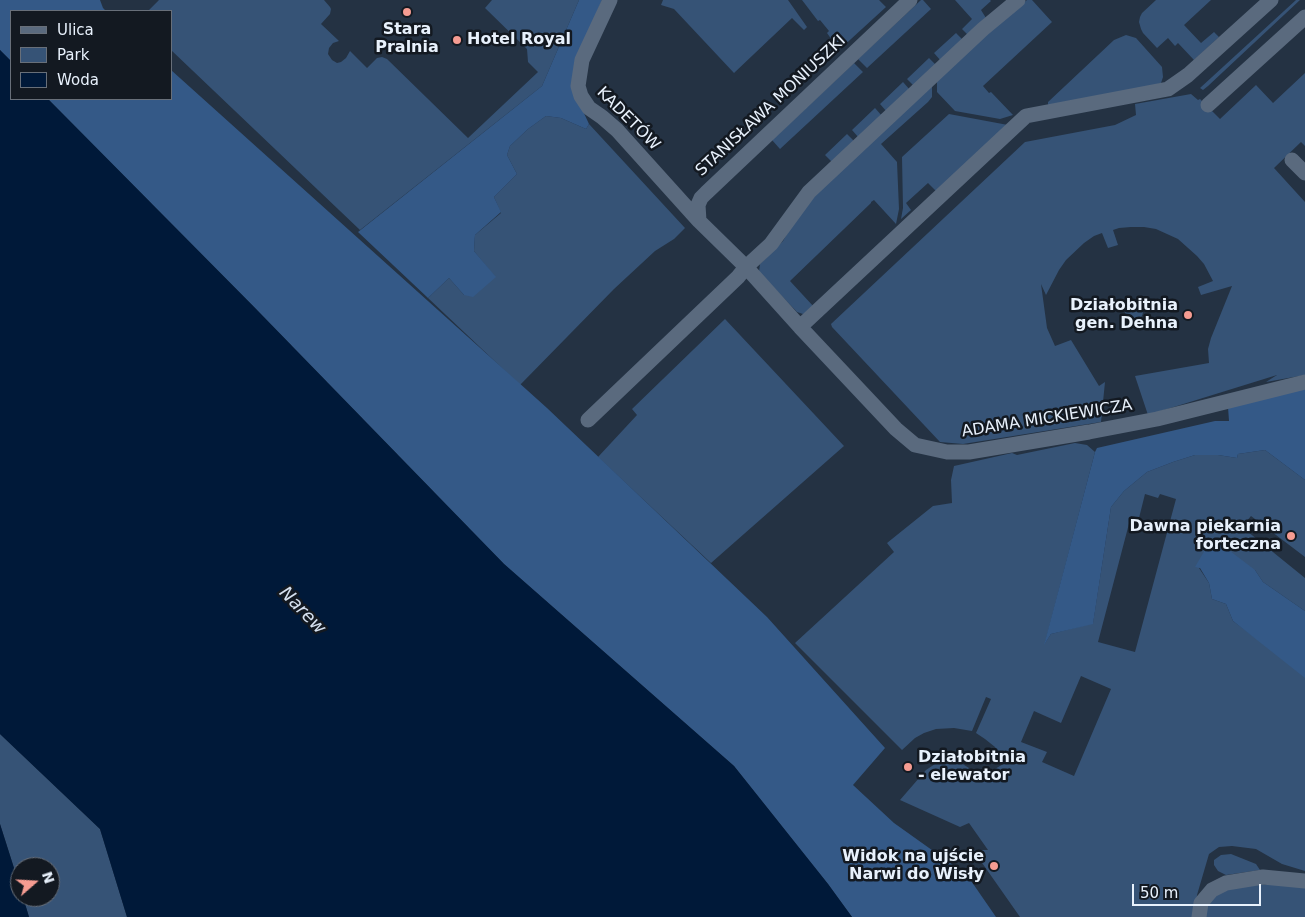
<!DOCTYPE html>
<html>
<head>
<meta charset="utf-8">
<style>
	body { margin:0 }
	#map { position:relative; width:1305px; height:917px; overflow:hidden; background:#243243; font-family:"DejaVu Sans",sans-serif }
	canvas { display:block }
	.legend { position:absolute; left:10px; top:10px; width:162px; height:90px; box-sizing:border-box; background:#131921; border:1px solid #686f79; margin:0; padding:6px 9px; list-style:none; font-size:15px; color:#e8f1fc }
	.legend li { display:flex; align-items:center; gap:10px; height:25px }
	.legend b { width:25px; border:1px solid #686f79 }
	.north { position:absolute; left:10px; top:857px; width:50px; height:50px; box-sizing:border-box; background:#131921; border:1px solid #686f79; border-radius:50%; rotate:71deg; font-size:14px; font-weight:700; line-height:20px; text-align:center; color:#e8f1fc }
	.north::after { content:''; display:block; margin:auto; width:18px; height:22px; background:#f59c92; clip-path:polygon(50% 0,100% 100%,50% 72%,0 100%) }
	.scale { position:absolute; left:1132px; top:884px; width:129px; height:22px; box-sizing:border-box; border:2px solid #e8f1fc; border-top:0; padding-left:6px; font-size:15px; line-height:18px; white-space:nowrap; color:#e8f1fc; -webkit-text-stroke:4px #131921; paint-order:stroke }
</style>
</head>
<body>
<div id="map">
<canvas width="1305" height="917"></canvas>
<ul class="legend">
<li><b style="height:6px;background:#5a6a7e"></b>Ulica</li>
<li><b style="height:14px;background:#365376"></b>Park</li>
<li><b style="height:14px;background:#001939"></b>Woda</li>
</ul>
<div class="north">N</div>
<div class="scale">50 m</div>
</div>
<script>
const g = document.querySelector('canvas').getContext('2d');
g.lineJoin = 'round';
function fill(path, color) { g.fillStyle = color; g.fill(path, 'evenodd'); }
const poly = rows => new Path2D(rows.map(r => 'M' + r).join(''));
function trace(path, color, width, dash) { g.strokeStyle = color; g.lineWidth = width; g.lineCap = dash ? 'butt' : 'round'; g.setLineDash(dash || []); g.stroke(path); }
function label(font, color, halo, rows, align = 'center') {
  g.font = font + ' "DejaVu Sans",sans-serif'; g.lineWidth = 5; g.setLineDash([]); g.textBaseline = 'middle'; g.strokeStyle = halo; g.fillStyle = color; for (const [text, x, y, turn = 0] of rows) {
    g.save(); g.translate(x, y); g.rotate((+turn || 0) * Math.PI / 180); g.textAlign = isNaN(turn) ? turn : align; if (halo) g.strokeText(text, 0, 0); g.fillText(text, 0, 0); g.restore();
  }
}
fill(poly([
	[159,0,324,0,330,7,331,9,330,14,321,24,339,41,333,43,329,48,328,54,332,60,337,63,341,62,346,58,350,51,367,68,377,58,382,57,387,59,468,138,538,72,528,62,527,49,485,8,492,0,579,0,542,86,360,230,171,50,171,11,148,11],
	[663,0,788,0,807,27,804,30,792,18,734,73,674,9,661,5],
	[802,0,879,0,886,7,839,50,827,33,829,31,820,20,818,21],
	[921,0,923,0,931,9,867,68,858,59],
	[955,0,990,0,991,1,981,10,986,18,968,35,962,29,972,19],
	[1027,0,1032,0,1052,22,983,86,989,93,991,92,1013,115,1000,119,955,111,937,92,937,80,979,40],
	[1156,0,1211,0,1184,25,1201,43,1214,32,1219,37,1194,60,1178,43,1175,46,1168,38,1157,48,1143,33,1141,29,1139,22,1140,17,1142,13],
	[1296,0,1300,0,1208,86,1203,90,1200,88],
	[956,33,963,40,941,61,934,53],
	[1126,35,1136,38,1162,67,1163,77,1161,83,1156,85,1048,105,1048,102,1114,40],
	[929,58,936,65,914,86,907,79],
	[854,63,863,72,780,149,772,140],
	[1305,73,1305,146,1301,142,1274,168,1305,202,1305,375,1266,382,1277,375,1148,415,1135,376,1209,363,1208,349,1211,338,1232,286,1201,295,1198,287,1213,281,1204,264,1197,256,1178,239,1156,229,1144,227,1131,227,1119,228,1113,230,1118,245,1108,248,1102,233,1094,236,1084,243,1066,260,1059,270,1046,295,1041,284,1047,328,1055,346,1071,340,1099,386,1105,382,1101,422,963,444,940,442,832,327,831,324,1025,142,1115,125,1136,115,1135,104,1191,94,1198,100,1200,99,1220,119,1256,85,1273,103],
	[903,82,910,90,887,112,880,104],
	[932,84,932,97,928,102,881,144,897,162,899,209,896,224,874,200,871,202,871,203,790,281,814,307,812,309,803,314,797,312,759,272,760,264,783,241,796,218,820,189],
	[875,108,882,116,859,138,852,130],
	[949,114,1008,125,937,192,928,183,906,203,911,210,901,219,903,208,902,157],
	[546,116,561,118,586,129,589,124,685,228,674,239,655,251,614,289,520,385,428,298,449,278,464,295,495,277,474,251,475,235,501,213,494,197,517,174,507,155,510,146,528,129],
	[847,134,855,142,832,162,825,155],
	'1125 312a9 9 0 1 1 18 0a9 9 0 1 1-18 0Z',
	[725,319,844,446,711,563,598,457,637,415,632,409],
	[1075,443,1087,445,1095,452,1045,643,1051,634,1093,623,1111,507,1124,491,1147,472,1173,462,1195,455,1218,455,1237,458,1238,454,1265,450,1305,480,1305,557,1251,516,1242,527,1305,578,1305,611,1263,582,1255,570,1199,568,1209,583,1212,599,1226,604,1233,621,1305,675,1305,871,1282,864,1256,849,1232,846,1219,847,1209,854,1197,895,1195,917,1020,917,973,850,988,850,969,823,960,827,900,800,926,770,938,762,948,760,961,763,969,768,978,779,1005,763,995,747,985,739,976,733,991,699,986,697,972,731,954,728,936,729,924,733,915,738,902,750,795,643,894,552,887,543,933,506,952,503,951,480,954,466,1012,453,1017,455],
	[1145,494,1158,498,1160,494,1176,499,1135,652,1098,642,1131,516,1139,518],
	[1081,676,1111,689,1074,776,1042,762,1047,752,1021,742,1034,711,1061,723],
	[0,734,100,829,127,917,29,917,23,897,50,897,50,867,20,867,20,887,0,824],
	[1231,854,1256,864,1260,870,1226,875,1218,871,1214,865,1214,860,1221,855],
	[1245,884,1305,886,1305,917,1202,917,1203,907,1215,895,1231,888]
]), '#365376');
fill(poly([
	[0,0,100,0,103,8,106,11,11,11,11,61,0,50],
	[579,0,602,0,577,59,576,96,589,124,586,129,561,118,546,116,528,129,510,146,507,155,517,174,494,197,501,212,475,235,474,251,496,277,473,297,464,295,449,278,428,298,358,232,542,86],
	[171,70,547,408,767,617,885,748,853,785,894,823,967,875,996,917,852,917,828,884,734,766,504,564,256,309,48,99,171,99],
	[1305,388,1305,480,1265,450,1238,454,1237,458,1218,455,1195,455,1173,462,1147,472,1124,491,1111,507,1093,624,1051,634,1044,645,1095,452,1097,448,1215,421,1229,421,1228,407],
	[1209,543,1226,548,1255,570,1263,582,1305,611,1305,678,1233,621,1226,604,1212,599,1209,583,1200,568,1195,567]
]), '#345987');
fill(poly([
	[0,50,11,61,11,99,48,99,256,309,504,564,734,766,828,884,852,917,127,917,100,829,0,734],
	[0,824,20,887,20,897,23,897,29,917,0,917]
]), '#001939');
trace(poly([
	[610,0,582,60,578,86,581,96,589,108,602,117,617,130,699,221,746,267,800,327,896,429,915,445,947,452,969,452,1089,432,1157,419,1305,382],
	[1208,105,1305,17],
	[1292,160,1305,173],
	[699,221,698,205,701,198,706,193,910,0],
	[800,327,1026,116,1168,89,1188,75,1271,0],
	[588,420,738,277,746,267,771,244,809,192,983,29,1018,0],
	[1199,917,1201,903,1212,890,1226,883,1263,877,1305,881]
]), '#5a6a7e', 15);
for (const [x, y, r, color] of [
	[407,12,5,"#f59c92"],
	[457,40,5,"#f59c92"],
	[1188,315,5,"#f59c92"],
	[1291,536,5,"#f59c92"],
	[908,767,5,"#f59c92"],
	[994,866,5,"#f59c92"]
]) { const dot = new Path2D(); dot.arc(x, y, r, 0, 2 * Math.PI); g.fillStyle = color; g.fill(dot); trace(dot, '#131921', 2); }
label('bold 16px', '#e8f1fc', '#131921', [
	["Stara",407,30,"center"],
	["Pralnia",407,48,"center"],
	["Hotel Royal",467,40,"left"],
	["Działobitnia",1178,306],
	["gen. Dehna",1178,324],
	["Dawna piekarnia",1281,527],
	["forteczna",1281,545],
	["Działobitnia",918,758,"left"],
	["- elewator",918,776,"left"],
	["Widok na ujście",984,857],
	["Narwi do Wisły",984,875]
], 'right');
label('16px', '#e8f1fc', '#131921', [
	["STANISŁAWA MONIUSZKI",771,106,-43],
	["KADETÓW",628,119,45],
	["ADAMA MICKIEWICZA",1047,419,-9]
]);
label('italic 18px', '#d6e1f0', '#131921', [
	["Narew",302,611,46]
]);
</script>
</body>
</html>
